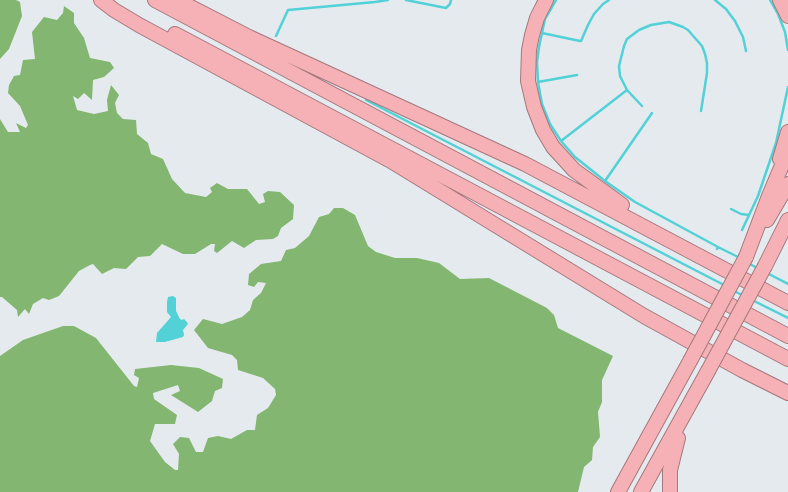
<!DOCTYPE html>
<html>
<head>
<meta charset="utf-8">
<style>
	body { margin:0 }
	canvas { display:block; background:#e5eaef }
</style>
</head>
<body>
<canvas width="788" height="492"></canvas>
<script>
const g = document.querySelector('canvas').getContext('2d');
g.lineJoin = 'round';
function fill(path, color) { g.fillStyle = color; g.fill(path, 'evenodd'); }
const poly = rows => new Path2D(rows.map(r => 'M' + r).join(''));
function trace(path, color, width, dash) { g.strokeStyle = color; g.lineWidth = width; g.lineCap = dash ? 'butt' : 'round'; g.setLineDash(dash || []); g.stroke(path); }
fill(poly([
	[0,0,16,0,20,2,22,16,9,49,0,59],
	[64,6,74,13,74,23,84,38,90,58,110,62,114,68,104,77,93,80,92,100,84,93,78,99,73,96,77,110,94,114,108,111,107,100,111,85,119,95,115,103,117,113,123,119,136,120,137,134,148,143,151,154,163,159,172,179,185,193,206,197,212,192,210,188,217,183,228,189,247,189,259,204,265,202,263,194,268,191,280,192,294,205,293,219,281,228,278,236,273,239,256,240,244,248,232,241,217,253,214,251,215,244,211,244,195,254,183,254,162,244,150,256,138,257,126,269,114,268,102,274,93,264,90,265,79,271,59,296,49,300,43,298,33,304,29,314,25,309,18,317,17,310,2,297,0,297,0,119,8,132,20,132,16,123,26,128,28,125,20,106,8,93,9,85,14,76,20,75,23,60,35,59,32,32,44,17,57,20,63,13],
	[334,208,343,208,355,215,368,246,376,252,395,258,417,258,439,263,460,279,489,278,547,308,554,315,558,328,613,356,602,380,602,402,598,412,600,437,593,447,592,460,584,467,578,492,0,492,0,356,23,340,63,326,74,326,96,338,134,386,137,387,139,378,134,375,135,369,171,365,199,368,223,379,222,388,215,391,212,401,198,412,171,395,180,391,178,385,153,393,154,399,177,415,175,424,155,424,150,441,165,462,175,470,178,470,179,454,173,444,180,437,189,438,196,452,203,452,208,438,218,436,231,439,247,430,255,430,257,415,268,408,276,395,275,389,263,378,238,370,237,360,232,355,208,348,194,330,203,319,222,324,242,317,250,310,253,300,261,293,266,283,258,282,254,287,248,285,249,274,261,264,281,261,286,250,295,248,309,236,319,217,329,214]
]), '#83b670');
fill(poly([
	[173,296,176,298,176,311,180,319,182,320,184,319,187,322,188,324,183,330,184,335,183,337,165,342,156,342,157,333,171,317,167,312,167,302,168,297]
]), '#52d1d7');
trace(poly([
	[406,0,446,8,450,4,451,0],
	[556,0,545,19,539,47,537,62,538,82,542,104,550,124,561,141,575,157,605,181,635,202,718,247],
	[715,0,726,9,735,21,743,37,746,51],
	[770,0,778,14,785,32,788,50],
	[542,33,580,41],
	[276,36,288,10,375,2,388,0],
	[581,41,588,25,594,14,603,4,609,0],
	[538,82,577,75],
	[366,100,724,285],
	[642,106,627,90,620,76,619,66,624,46,627,39,639,30,651,25,669,22,683,27,688,30,702,46,705,54,707,63,707,73,701,111],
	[561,141,627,90],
	[605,181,652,113],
	[731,209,741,214,749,215],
	[742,230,758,196,776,143,788,87],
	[717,249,718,247,740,258],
	[748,263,759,269],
	[767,273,788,284],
	[732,290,744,296],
	[752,300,788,318]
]), '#52d1d7', 2.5);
const highway = poly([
	[101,0,114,10,139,25,391,161,644,316,742,370,788,393],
	[155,0,788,336],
	[177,0,249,37,525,164,788,303],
	[546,0,537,18,532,35,529,50,528,81,534,107,543,130,553,147,574,170,622,205],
	[780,0,788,16],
	[175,34,788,359],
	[780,159,788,132],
	[767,220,788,184],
	[746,257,769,196,788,151],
	[765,266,788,220],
	[618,492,690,361],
	[641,492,708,371],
	[670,492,670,470,678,438]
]);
trace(highway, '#a4787c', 16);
trace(highway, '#f6b1b6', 14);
const highwayBridge = poly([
	[690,361,746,257],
	[708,371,765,266]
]);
trace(highwayBridge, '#a4787c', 16, []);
trace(highwayBridge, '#f6b1b6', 14);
</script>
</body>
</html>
